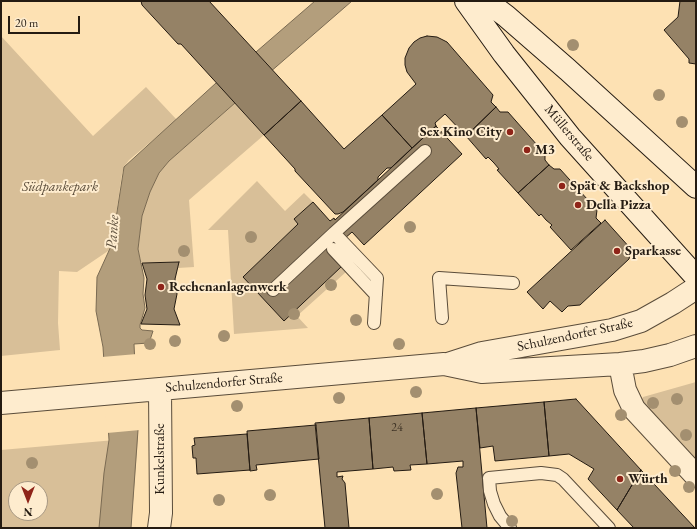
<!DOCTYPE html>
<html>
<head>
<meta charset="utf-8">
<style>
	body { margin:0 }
	#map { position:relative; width:697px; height:529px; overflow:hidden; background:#fde1b3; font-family:"EB Garamond",serif }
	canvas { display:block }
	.frame { position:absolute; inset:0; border:2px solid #241b12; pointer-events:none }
	.north { position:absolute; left:8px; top:481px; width:40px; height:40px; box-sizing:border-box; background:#feecce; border:1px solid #a79883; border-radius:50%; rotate:180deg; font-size:11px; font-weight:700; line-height:16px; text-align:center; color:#241b12 }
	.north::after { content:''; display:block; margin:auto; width:14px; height:18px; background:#8f2418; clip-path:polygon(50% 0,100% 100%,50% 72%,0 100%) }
	.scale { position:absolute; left:8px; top:16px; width:72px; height:18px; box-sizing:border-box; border:2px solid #241b12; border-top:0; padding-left:5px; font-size:12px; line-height:14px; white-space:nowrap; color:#241b12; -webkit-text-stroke:3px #feecce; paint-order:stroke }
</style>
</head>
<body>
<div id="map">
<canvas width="697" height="529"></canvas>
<div class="frame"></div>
<div class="north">N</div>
<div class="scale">20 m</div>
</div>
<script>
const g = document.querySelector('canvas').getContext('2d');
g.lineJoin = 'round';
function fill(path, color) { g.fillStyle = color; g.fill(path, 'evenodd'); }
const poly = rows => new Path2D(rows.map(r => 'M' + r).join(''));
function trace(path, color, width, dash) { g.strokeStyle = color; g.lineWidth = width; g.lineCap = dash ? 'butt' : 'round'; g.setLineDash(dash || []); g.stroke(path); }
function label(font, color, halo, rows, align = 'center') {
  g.font = font + ' "EB Garamond",serif'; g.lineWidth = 4; g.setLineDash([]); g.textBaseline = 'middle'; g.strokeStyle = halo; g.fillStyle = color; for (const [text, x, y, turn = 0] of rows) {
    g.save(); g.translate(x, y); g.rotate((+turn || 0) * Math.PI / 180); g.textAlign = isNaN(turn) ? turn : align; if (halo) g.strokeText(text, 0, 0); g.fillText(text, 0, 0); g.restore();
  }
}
fill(poly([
	[1,36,93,136,146,87,177,120,129,160,124,167,122,174,111,249,77,272,59,271,58,323,60,350,1,356],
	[235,103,264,135,189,200,194,267,178,268,178,262,141,262,138,249,142,216,150,192,159,173,169,161],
	[257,181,285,211,304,193,313,202,294,219,298,224,243,277,284,320,341,267,346,272,297,316,308,328,234,334,228,230,208,230],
	[696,382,696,463,641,405,642,399,643,397],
	[138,438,131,528,1,528,1,450],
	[16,489,40,489,40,513,16,513]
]), '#d8bf98');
const water = poly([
	[315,1,352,1,269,73,169,161,159,173,150,192,142,216,138,249,144,278,143,294,145,308,140,325,140,328,142,330,153,331,149,343,134,344,138,430,131,528,99,528,104,473,109,440,103,347,96,311,97,277,112,244,124,167,216,83,256,52,315,1]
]);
fill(water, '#b39e7c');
trace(water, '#7a6a52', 1);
fill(poly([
	[137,354,140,430,107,433,102,357]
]), '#fde1b3');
const building = poly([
	[141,1,209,1,301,101,264,135,181,44,178,44,142,5,141,1],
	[680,1,696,1,696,64,689,63,689,59,664,30,678,17,680,1],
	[427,36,437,37,447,42,493,95,491,102,496,107,466,136,445,114,435,123,436,126,412,148,382,115,416,84,407,72,405,65,405,58,409,48,414,42,420,38,427,36],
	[301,101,344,149,382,115,412,148,391,168,387,168,378,177,378,180,343,212,338,214,335,214,295,171,295,169,264,135,301,101],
	[496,107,500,112,508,112,545,154,545,160,549,165,518,193,497,170,499,169,494,163,488,157,486,159,466,136,496,107],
	[436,126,462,154,364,245,352,232,328,253,341,267,284,321,243,277,298,224,294,219,313,202,330,221,334,218,335,220,436,126],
	[549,165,554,169,560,169,597,210,596,218,601,223,571,250,550,227,552,225,546,220,541,214,539,216,518,193,549,165],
	[605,220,631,249,629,259,580,305,568,306,562,312,550,301,543,309,527,292,605,220],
	[179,262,175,279,177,294,174,309,180,325,141,324,147,309,145,295,147,279,142,263,179,262],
	[576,399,641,470,617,510,588,479,594,469,569,454,549,456,544,402,576,399],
	[544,402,549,456,495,461,493,446,480,448,476,408,544,402],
	[476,408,487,528,462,528,456,473,458,467,463,467,463,461,427,464,422,413,476,408],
	[422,413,427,464,410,465,411,470,394,471,393,467,373,469,369,418,422,413],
	[369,418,373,469,337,472,337,477,343,476,342,479,345,483,349,528,325,528,315,423,369,418],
	[316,425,319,459,256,465,257,470,250,471,247,431,316,425],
	[247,434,250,470,197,474,196,458,193,458,192,446,195,445,194,438,247,434],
	[641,470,695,528,634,528,617,510,641,470]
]);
fill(building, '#958266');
trace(building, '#241b12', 1);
const service = poly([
	[334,233,425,151],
	[333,249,376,295],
	[273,290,334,233,377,278,374,323],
	[442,318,439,278,513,283],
	[510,528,500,516,494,504,490,491,489,478,541,473,557,475,563,479,609,528]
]);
const minor = poly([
	[448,364,482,353,612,330,641,321,673,303,696,288],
	[620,364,625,390,634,409,696,476],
	[1,403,444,364,482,372,620,364,644,361,670,355,696,346],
	[159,528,161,513,160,389]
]);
const secondary = poly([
	[466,1,504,54,570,137,696,277],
	[486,1,506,16,568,70,696,187]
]);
trace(service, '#5a4c3a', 14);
trace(minor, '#5a4c3a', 24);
trace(secondary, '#241b12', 24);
trace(service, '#feecce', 12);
trace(minor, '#feecce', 22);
trace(secondary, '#feecce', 22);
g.fillStyle = '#a38f70';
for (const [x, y] of [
	[573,45],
	[659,95],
	[682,122],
	[410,227],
	[251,237],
	[184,251],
	[331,285],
	[294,314],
	[356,320],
	[224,336],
	[175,341],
	[150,344],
	[399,344],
	[416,392],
	[339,398],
	[677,399],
	[653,403],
	[237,406],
	[621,415],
	[686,435],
	[32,463],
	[675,471],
	[689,487],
	[437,494],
	[270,495],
	[219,500],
	[512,521]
]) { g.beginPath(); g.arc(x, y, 6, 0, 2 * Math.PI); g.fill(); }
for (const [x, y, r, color] of [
	[510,132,4,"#8f2418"],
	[527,150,4,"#8f2418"],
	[562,186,4,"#8f2418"],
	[578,205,4,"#8f2418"],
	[617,251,4,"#8f2418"],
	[161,287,4,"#8f2418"],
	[620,479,4,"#8f2418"]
]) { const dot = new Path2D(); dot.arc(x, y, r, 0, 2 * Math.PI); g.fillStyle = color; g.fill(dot); trace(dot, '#feecce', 1.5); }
label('12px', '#403527', null, [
	["24",397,428]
]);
label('bold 14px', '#241b12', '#feecce', [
	["Sex Kino City",502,132,"right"],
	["M3",535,150],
	["Spät & Backshop",570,186],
	["Della Pizza",586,205],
	["Sparkasse",625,251],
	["Rechenanlagenwerk",169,287],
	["Würth",628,479]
], 'left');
label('14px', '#241b12', '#feecce', [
	["Müllerstraße",569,133,50],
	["Schulzendorfer Straße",575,335,-12],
	["Schulzendorfer Straße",224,383,-5],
	["Kunkelstraße",160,459,-90]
]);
label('italic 14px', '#5a4c3a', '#feecce', [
	["Südpankepark",60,187]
]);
label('italic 15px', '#5d4f3c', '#feecce', [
	["Panke",113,232,-86]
]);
</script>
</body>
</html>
